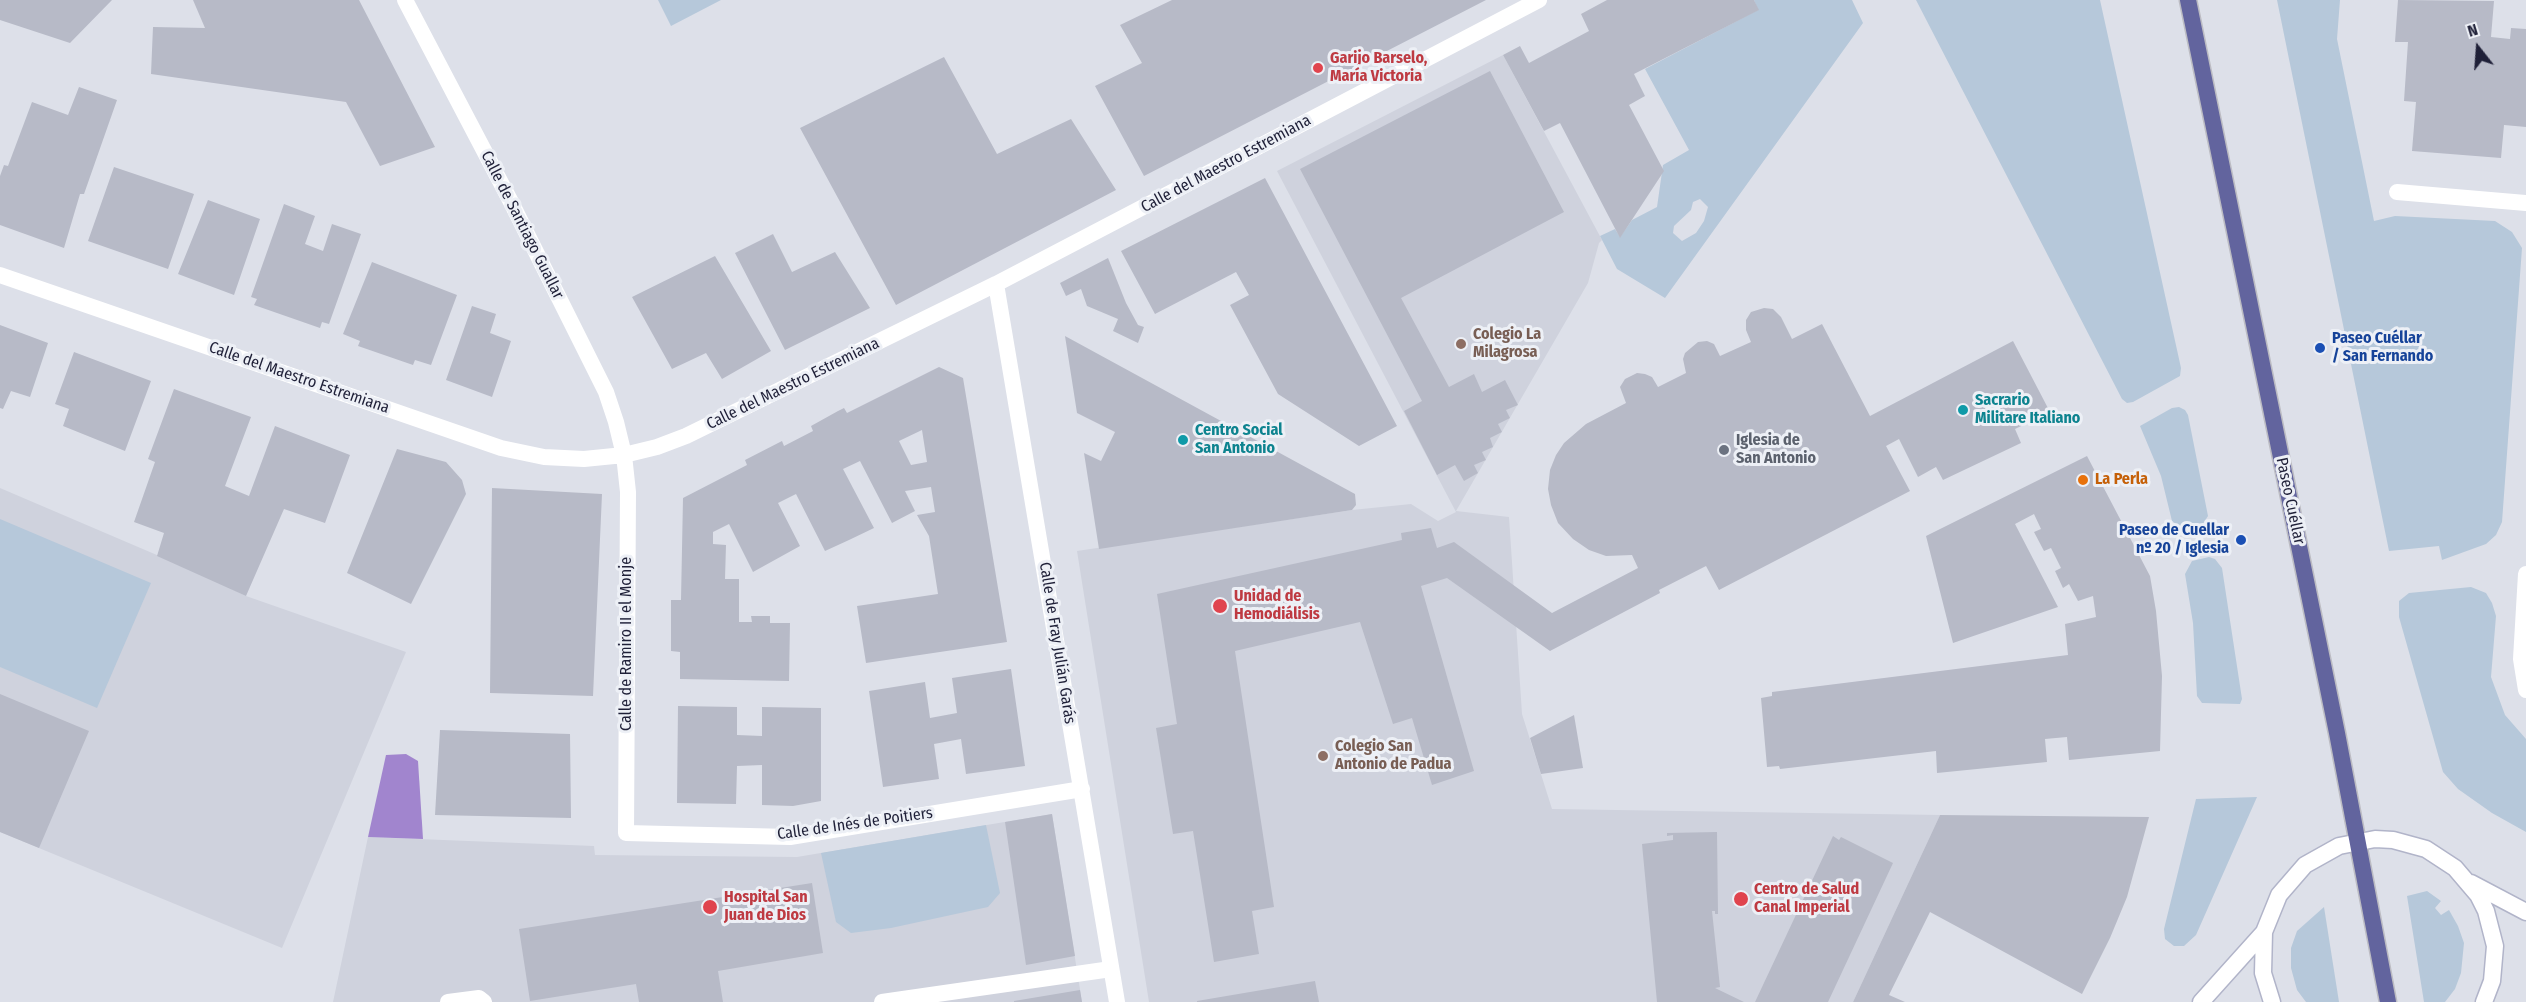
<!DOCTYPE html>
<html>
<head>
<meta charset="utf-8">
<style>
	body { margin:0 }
	#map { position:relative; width:2526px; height:1002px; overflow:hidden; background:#dde0e9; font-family:"Fira Sans Condensed",sans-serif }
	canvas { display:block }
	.north { position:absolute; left:2448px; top:18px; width:60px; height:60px; -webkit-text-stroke:4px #edf0f6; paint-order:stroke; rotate:343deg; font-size:16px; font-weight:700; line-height:24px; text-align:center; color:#1f2038 }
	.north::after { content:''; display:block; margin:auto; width:21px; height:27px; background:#1f2038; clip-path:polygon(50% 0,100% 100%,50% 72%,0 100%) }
</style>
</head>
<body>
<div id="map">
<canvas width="2526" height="1002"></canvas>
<div class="north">N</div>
</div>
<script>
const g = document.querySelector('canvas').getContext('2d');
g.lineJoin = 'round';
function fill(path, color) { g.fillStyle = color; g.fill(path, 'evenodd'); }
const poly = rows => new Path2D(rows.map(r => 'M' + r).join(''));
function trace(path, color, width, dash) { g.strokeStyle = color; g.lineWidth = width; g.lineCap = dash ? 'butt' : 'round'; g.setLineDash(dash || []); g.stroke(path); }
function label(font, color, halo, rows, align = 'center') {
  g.font = font + ' "Fira Sans Condensed",sans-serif'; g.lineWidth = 6; g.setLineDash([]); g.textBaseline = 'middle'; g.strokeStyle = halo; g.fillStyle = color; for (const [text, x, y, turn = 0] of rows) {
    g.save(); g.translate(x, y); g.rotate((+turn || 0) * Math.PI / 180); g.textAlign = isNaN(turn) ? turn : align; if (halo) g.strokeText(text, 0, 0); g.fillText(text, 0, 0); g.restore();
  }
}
fill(poly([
	[1503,55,1602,240,1599,243,1588,283,1456,511,1509,517,1522,714,1552,809,1940,815,1853,1002,1149,1002,1077,551,1352,510,1411,504,1438,521,1456,512,1277,171],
	[0,488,206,576,246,596,406,652,282,948,0,832],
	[1052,814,1082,1002,333,1002,368,837,594,846,595,855,797,857]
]), '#cfd2dd');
fill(poly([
	[658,0,721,0,671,26],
	[1754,0,1852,0,1863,23,1665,298,1617,269,1600,236,1615,229,1620,237,1632,220,1657,207,1663,165,1689,150,1645,69,1758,10],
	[1700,199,1708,207,1704,221,1696,233,1682,241,1673,233,1674,226,1691,210,1693,202],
	[1916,0,2100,0,2181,368,2180,376,2133,402,2127,403,2122,399],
	[2277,0,2340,0,2337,39,2374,221,2395,216,2495,221,2512,232,2522,248,2502,522,2496,535,2486,544,2442,560,2439,546,2389,551],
	[2179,407,2185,410,2188,415,2208,516,2199,530,2193,532,2185,531,2172,521,2161,476,2140,426,2172,408],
	[0,519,151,583,97,708,0,667],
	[2209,557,2215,559,2222,568,2242,699,2240,704,2202,703,2197,696,2193,623,2185,574,2192,561],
	[2471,587,2486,593,2492,603,2496,616,2491,677,2505,715,2526,739,2526,832,2492,813,2458,789,2443,772,2399,617,2399,601,2409,593],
	[2257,797,2196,935,2184,946,2174,946,2165,939,2164,929,2196,799],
	[986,825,1000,893,988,907,891,928,851,933,836,922,821,853],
	[2427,891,2441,901,2435,908,2441,915,2449,910,2458,926,2464,943,2461,973,2455,989,2445,1002,2424,1002,2407,896],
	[2324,907,2339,1002,2306,1002,2297,990,2291,968,2291,948,2297,931]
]), '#b6c8da');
fill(poly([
	[406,754,418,761,423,839,368,837,386,755]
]), '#a185ce');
fill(poly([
	[0,0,112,0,70,43,0,20],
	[193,0,359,0,435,147,380,166,346,102,151,74,153,27,205,28],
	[1172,0,1486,0,1144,176,1095,86,1142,63,1120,25],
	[1607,0,1754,0,1759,10,1634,74,1645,96,1629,105,1664,171,1620,238,1560,123,1544,131,1503,55,1520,46,1529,63,1589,31,1581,14],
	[2398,0,2494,1,2491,37,2510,39,2511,28,2526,29,2526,127,2504,125,2501,158,2412,151,2416,102,2404,101,2408,42,2395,42],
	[944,57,997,154,1071,119,1116,190,896,305,800,128],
	[1490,71,1564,212,1401,298,1449,387,1474,374,1482,392,1505,380,1518,405,1506,410,1510,418,1498,424,1502,432,1490,438,1493,447,1482,452,1486,460,1474,465,1478,473,1464,481,1455,465,1437,475,1404,411,1422,401,1300,169],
	[79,87,117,100,84,194,80,194,64,248,0,225,0,176,4,165,8,166,32,102,68,115],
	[114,167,194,194,168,269,88,241],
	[1265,178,1397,426,1359,446,1278,394,1230,305,1249,295,1236,272,1155,314,1121,251],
	[208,200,260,219,234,295,178,274],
	[284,204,315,216,305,244,323,251,332,224,361,234,329,324,322,322,320,328,254,305,257,299,251,297],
	[773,234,792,272,835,252,870,308,785,350,735,253],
	[715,256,771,351,722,379,706,353,672,369,632,297],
	[1108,258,1126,303,1138,325,1144,327,1138,343,1113,331,1118,319,1087,306,1081,289,1066,296,1060,283],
	[372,262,457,295,431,365,415,360,413,365,358,346,360,341,343,334],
	[472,306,496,314,490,333,511,341,492,397,446,380],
	[1764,308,1773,309,1781,317,1792,339,1822,324,1870,416,2013,341,2050,412,2015,429,2021,443,1943,480,1936,467,1918,477,1899,439,1886,446,1910,491,1719,590,1706,566,1659,590,1660,593,1550,651,1447,578,1421,586,1474,771,1432,785,1412,718,1393,724,1360,622,1235,651,1274,907,1252,911,1259,954,1214,962,1193,831,1173,834,1156,728,1177,724,1157,594,1402,540,1401,533,1431,528,1437,548,1454,542,1552,613,1638,568,1632,555,1606,556,1589,550,1573,539,1558,523,1551,505,1548,489,1550,470,1556,455,1564,443,1586,424,1626,403,1620,387,1625,379,1637,373,1645,374,1652,377,1658,387,1686,373,1683,359,1685,353,1698,342,1707,341,1714,344,1720,356,1751,342,1746,330,1746,320,1751,312],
	[0,325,48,343,30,397,11,391,3,409,0,408],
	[1065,336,1355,494,1356,505,1352,510,1099,549,1084,453,1101,461,1115,432,1077,413],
	[74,352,151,381,125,451,63,426,69,409,55,404],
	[939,367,963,378,1007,642,866,663,857,606,938,594,929,536,917,515,935,512,931,487,905,491,915,511,892,523,860,461,843,469,874,528,849,540,825,551,796,494,778,503,800,546,753,572,729,524,713,532,713,544,726,545,725,579,739,579,739,622,752,622,751,616,770,616,770,623,790,623,789,681,680,679,680,652,671,651,671,600,681,600,683,498,747,465,745,460,782,441,784,446,813,431,811,426,838,411,844,408,847,413],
	[922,430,927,462,911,465,899,441],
	[174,389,251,417,225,486,249,496,275,426,350,455,325,523,284,509,246,596,157,556,164,533,134,522,155,462,148,459],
	[397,449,446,462,462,480,466,494,411,604,347,573],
	[2087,456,2150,576,2156,611,2162,676,2160,751,2069,760,2067,737,2045,739,2047,762,1937,773,1936,751,1780,769,1779,766,1767,767,1761,698,1772,696,1772,692,2068,655,2065,624,2096,617,2093,596,2078,601,2069,584,2063,588,2055,571,2061,568,2051,548,2044,551,2034,532,2041,529,2034,514,2015,524,2058,607,1953,643,1926,536],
	[492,488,602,494,593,696,490,693],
	[1011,669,1025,766,966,774,961,739,934,744,939,779,883,787,869,691,925,682,930,718,957,713,952,678],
	[0,694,89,731,39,848,0,832],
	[678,706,737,707,737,735,762,736,762,707,821,708,821,801,793,806,762,805,762,765,737,766,736,804,677,803],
	[1574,715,1583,768,1541,774,1530,738],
	[440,730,570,734,571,818,435,815],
	[1052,814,1075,956,1026,965,1005,822],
	[1940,815,2149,817,2127,897,2110,938,2082,994,1930,912,1889,995,1905,1002,1853,1002],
	[1717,832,1718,914,1715,914,1715,911,1712,911,1720,987,1715,988,1744,1002,1657,1002,1642,844,1673,840,1673,835,1667,836,1667,833],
	[1833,836,1839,840,1841,837,1893,863,1828,1002,1755,1002],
	[812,883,823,953,718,971,723,1002,639,1002,636,984,530,1001,519,929],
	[1315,981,1319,1002,1197,1002,1197,1001],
	[1080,990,1082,1002,1014,1002,1014,1001]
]), '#b7bac7');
const secondary = poly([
	[2471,883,2526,912],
	[2264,932,2263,973,2272,1002],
	[2201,1002,2264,932,2279,895,2305,865,2339,846,2375,839,2393,840,2426,849,2455,868,2478,895,2486,911,2495,946,2492,981,2484,1002]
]);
const primary = poly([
	[2188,0,2337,733,2388,1002]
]);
trace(secondary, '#b1b4c9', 19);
trace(primary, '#bcbcc3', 19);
trace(poly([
	[2397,192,2526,203],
	[2526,574,2521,659,2526,690],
	[448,1002,479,998,484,1002],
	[882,1002,1111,969]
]), '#fff', 16);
trace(poly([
	[405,0,511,202,606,392,616,422,624,455,628,492,626,833,790,837,1082,789],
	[0,275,501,448,544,457,584,459,624,455,657,447,686,436,996,284,1539,0],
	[996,284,1117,1002]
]), '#fff', 16);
trace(secondary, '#fff', 16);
trace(primary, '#62649e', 16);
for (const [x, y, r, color] of [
	[1318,68,6,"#e0444e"],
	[1461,344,6,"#8d6e63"],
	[2320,348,6,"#1a4fb4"],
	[1963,410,6,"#0f9aa8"],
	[1183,440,6,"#0f9aa8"],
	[1724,450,6,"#6b7280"],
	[2083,480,6,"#e8710a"],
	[2241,540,6,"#1a4fb4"],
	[1220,606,8,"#e0444e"],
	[1323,756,6,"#8d6e63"],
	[1741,899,8,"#e0444e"],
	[710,907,8,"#e0444e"]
]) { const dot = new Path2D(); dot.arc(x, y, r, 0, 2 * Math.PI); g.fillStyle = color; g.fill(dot); trace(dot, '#edf0f6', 2); }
label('bold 16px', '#be3a42', '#edf0f6', [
	["Garijo Barselo,",1330,59],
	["María Victoria",1330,77],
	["Unidad de",1234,597],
	["Hemodiálisis",1234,615],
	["Centro de Salud",1754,890],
	["Canal Imperial",1754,908],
	["Hospital San",724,898],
	["Juan de Dios",724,916]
], 'left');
label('16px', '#1f2038', '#edf0f6', [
	["Calle del Maestro Estremiana",1226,164,-28],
	["Calle de Santiago Guallar",522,225,63],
	["Calle del Maestro Estremiana",299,378,19],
	["Calle del Maestro Estremiana",793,384,-26],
	["Paseo Cuéllar",2290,501,78],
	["Calle de Fray Julián Garás",1057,643,81],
	["Calle de Ramiro II el Monje",627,644,-90],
	["Calle de Inés de Poitiers",855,824,-8]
]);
label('bold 16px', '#785e54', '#edf0f6', [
	["Colegio La",1473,335],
	["Milagrosa",1473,353],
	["Colegio San",1335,747],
	["Antonio de Padua",1335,765]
], 'left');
label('bold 16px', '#164399', '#edf0f6', [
	["Paseo Cuéllar",2332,339],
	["/ San Fernando",2332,357],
	["Paseo de Cuellar",2229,531,"right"],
	["nº 20 / Iglesia",2229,549,"right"]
], 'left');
label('bold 16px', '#0d838f', '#edf0f6', [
	["Sacrario",1975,401],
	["Militare Italiano",1975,419],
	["Centro Social",1195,431],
	["San Antonio",1195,449]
], 'left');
label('bold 16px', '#5b616d', '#edf0f6', [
	["Iglesia de",1736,441],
	["San Antonio",1736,459]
], 'left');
label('bold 16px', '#c56008', '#edf0f6', [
	["La Perla",2095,480]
], 'left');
</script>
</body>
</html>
